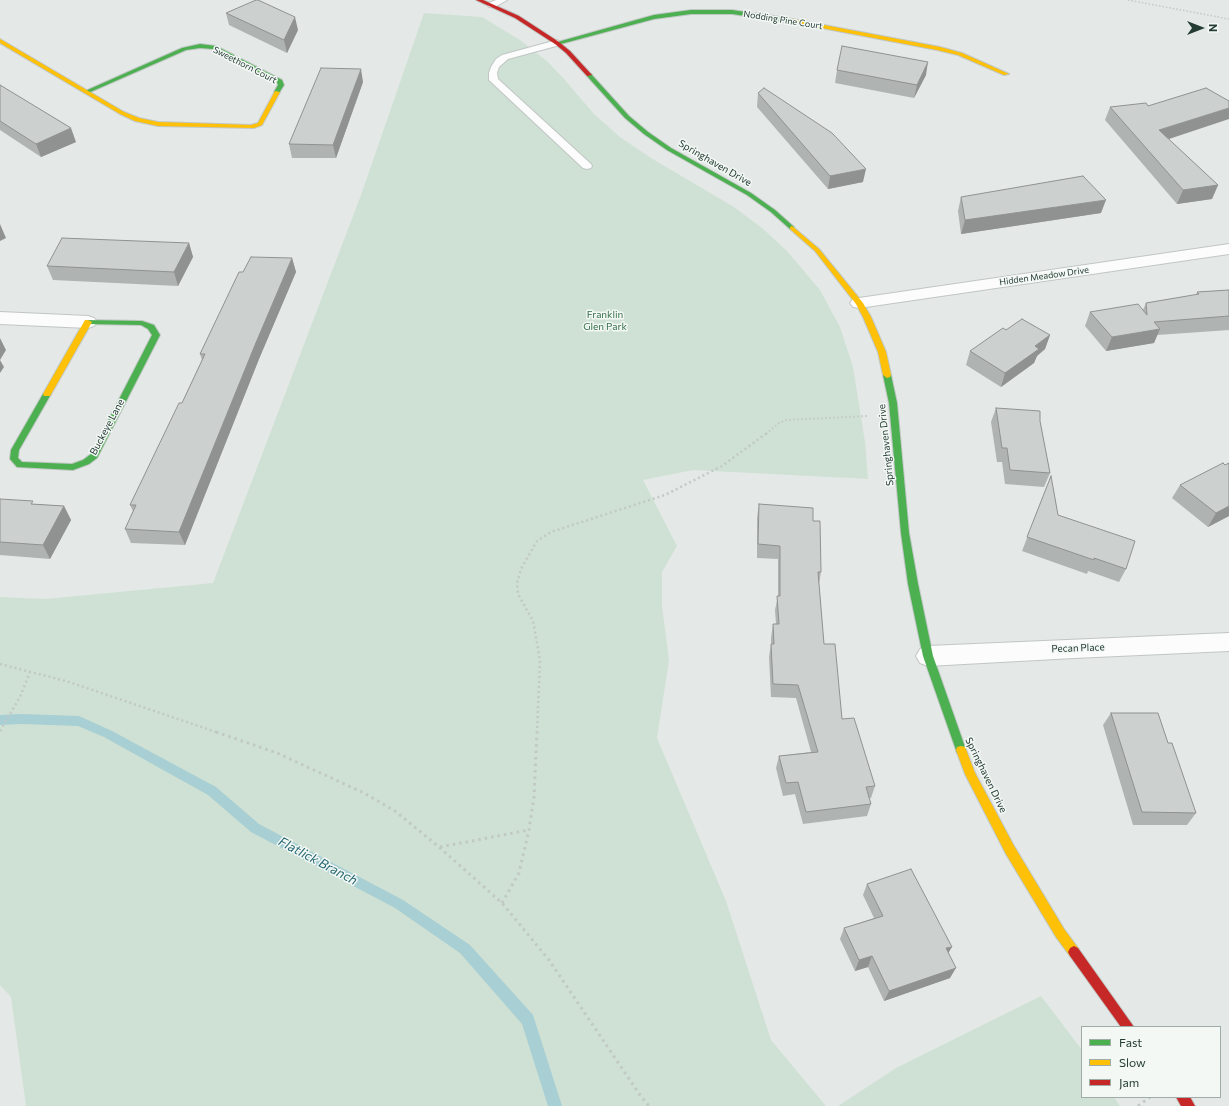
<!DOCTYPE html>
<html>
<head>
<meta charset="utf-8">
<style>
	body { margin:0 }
	#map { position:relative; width:1229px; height:1106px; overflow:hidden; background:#e4e9e7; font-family:Commissioner,sans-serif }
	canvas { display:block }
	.legend { position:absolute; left:1081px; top:1026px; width:140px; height:72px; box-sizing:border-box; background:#f3f8f5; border:1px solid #a0aca8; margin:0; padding:5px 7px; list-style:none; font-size:12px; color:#243b34 }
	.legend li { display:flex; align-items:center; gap:8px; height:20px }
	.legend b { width:20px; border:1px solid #a0aca8 }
	.north { position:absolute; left:1181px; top:8px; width:40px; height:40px; -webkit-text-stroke:3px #f3f8f5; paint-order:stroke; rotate:90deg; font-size:11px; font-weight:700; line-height:16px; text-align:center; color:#243b34 }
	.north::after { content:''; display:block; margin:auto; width:14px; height:18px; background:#243b34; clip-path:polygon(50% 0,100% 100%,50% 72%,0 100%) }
</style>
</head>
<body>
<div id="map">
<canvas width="1229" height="1106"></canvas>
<ul class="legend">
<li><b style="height:5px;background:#4caf50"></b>Fast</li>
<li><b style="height:5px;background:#ffc107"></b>Slow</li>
<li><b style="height:5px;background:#c62828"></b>Jam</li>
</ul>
<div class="north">N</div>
</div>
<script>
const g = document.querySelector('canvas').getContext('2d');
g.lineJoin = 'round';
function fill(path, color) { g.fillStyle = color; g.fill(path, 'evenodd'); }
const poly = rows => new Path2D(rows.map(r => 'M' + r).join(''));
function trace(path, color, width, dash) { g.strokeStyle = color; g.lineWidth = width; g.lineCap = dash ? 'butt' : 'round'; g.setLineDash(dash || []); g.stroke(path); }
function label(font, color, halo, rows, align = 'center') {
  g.font = font + ' Commissioner,sans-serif'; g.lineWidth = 3; g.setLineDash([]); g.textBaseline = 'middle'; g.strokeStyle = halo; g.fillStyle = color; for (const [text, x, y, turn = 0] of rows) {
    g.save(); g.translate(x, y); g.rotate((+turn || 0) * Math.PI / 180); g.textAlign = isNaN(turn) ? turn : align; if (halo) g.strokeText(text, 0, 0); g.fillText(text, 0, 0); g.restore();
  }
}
fill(poly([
	[424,13,482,17,520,40,548,62,564,79,594,114,620,137,651,158,734,207,762,228,787,251,820,290,840,327,853,367,865,442,868,479,693,470,643,480,677,546,662,572,662,606,669,660,657,738,726,901,771,1040,826,1106,26,1106,11,997,0,985,0,597,45,599,213,583,361,195],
	[1041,996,1082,1050,1082,1097,1114,1097,1120,1106,838,1106,896,1068]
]), '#cfe1d4');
fill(poly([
	[21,714,79,716,112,731,216,787,259,824,403,900,470,945,533,1015,562,1106,548,1106,522,1024,460,953,395,908,251,832,208,795,104,737,78,726,21,724,0,725,0,715,21,714]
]), '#a8cfd3');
const lane = poly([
	[496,0,507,0,495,7,489,7,488,5,489,3,496,0],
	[557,40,561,43,560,45,508,59,499,67,497,73,498,79,591,164,592,166,591,168,587,169,583,168,489,80,489,73,491,67,496,59,502,55,557,40]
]);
const street = poly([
	[1229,244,1229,254,859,308,853,307,850,303,853,299,859,298,1229,244],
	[0,312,88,316,94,318,97,322,94,326,88,328,0,324,0,312],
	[1229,633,1229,651,1074,658,928,666,920,663,916,656,920,649,928,646,1229,633]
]);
const fast = poly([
	[691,10,732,10,787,18,790,20,787,22,732,14,691,14,654,19,557,45,554,43,654,15,691,10],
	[200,44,216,46,282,80,284,85,279,93,275,93,274,92,278,85,277,82,213,49,200,48,186,50,88,93,83,92,182,48,200,44],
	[587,74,591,74,629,116,648,132,671,148,751,193,775,210,794,227,794,229,790,229,771,212,747,195,667,150,644,134,625,118,587,76,587,74],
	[85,320,142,321,154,325,160,335,97,458,89,464,73,470,17,467,10,459,11,450,43,394,47,391,51,394,19,450,18,458,22,462,72,464,83,460,91,454,152,335,148,329,141,325,88,324,85,324,85,320],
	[887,372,891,375,897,403,909,533,918,584,933,656,966,750,965,753,961,754,957,753,956,750,923,656,908,584,901,533,889,403,883,375,887,372]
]);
const slow = poly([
	[787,18,940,47,962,53,1009,74,1004,75,958,55,937,50,785,21,785,19,787,18],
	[0,39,124,112,139,118,158,122,251,125,258,123,275,91,280,92,262,125,254,128,158,126,135,121,120,114,0,43,0,39],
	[792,226,819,249,863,303,871,317,886,352,891,375,890,377,887,378,883,375,878,352,863,317,856,304,815,251,790,229,790,227,792,226],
	[85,320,88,320,92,322,50,396,44,396,43,394,85,320],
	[961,746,965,747,975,773,1014,846,1064,929,1078,948,1080,952,1078,956,1074,958,1070,956,1056,937,1006,854,965,774,956,750,957,747,961,746]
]);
const jam = poly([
	[476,0,483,0,519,16,559,42,570,51,592,75,587,76,566,53,555,44,515,18,476,0],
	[1074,946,1078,948,1134,1027,1121,1027,1070,956,1068,952,1070,948,1074,946],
	[1176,1097,1190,1097,1195,1106,1181,1106,1176,1097]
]);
trace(lane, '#c1c6c4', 2);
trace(street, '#c1c6c4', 2);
trace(fast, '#c0c7c4', 2);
trace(slow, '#c0c7c4', 2);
trace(jam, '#c0c7c4', 2);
trace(poly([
	[1128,0,1229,19]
]), '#c1c9c5', 1.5, [1.5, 2]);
trace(poly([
	[766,434,779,423,786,420,867,416]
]), '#c1c9c5', 2, [1.5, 2.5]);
trace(poly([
	[0,664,66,681,219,733],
	[0,731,20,697,30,672],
	[537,733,540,660,533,621,518,594,517,583,521,569,537,541,551,532,665,495,722,466,767,433]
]), '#c1c9c5', 2.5, [2, 3]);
trace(poly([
	[216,732,277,753,364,793,395,811,439,847,502,903,549,960,640,1095,649,1106],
	[440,847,529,830],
	[502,903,519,873,529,830,534,797,537,732],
	[1138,1106,1150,1097]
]), '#c1c9c5', 3, [2.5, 4]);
fill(lane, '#fbfcfb');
fill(street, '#fbfcfb');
fill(fast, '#4caf50');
fill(slow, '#ffc107');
fill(jam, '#c62828');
fill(poly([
	[226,13,298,30,287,53,229,25],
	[837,70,926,75,914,98,835,83],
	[363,82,336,158,292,158,289,144],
	[0,85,76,142,41,157,0,130],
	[758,93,863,182,828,189,757,107],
	[1110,107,1168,139,1218,185,1212,199,1177,204,1105,120],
	[961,197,1101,213,961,234,958,211],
	[189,243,193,257,178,286,53,280,47,266],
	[292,258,296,272,259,359,185,545,131,543,125,529,133,511,130,505,182,403,202,360,200,354,243,272],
	[1229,290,1229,330,1157,335,1154,343,1106,351,1085,326,1090,312,1143,310,1146,303,1196,295,1197,292],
	[1006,330,1050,335,1045,349,1037,356,1034,363,1001,387,966,365,970,351],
	[996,408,1040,421,1050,473,1044,487,1005,484,1002,462,997,462,991,422],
	[1051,476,1058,515,1126,569,1119,582,1088,571,1087,574,1022,551],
	[1180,485,1229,516,1208,527,1172,498],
	[0,499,34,504,64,506,71,520,50,559,0,555],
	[759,504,813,521,821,572,819,584,824,644,842,719,875,786,871,798,869,798,871,804,867,816,803,824,795,794,783,796,776,768,779,756,811,752,796,698,771,697,769,657,771,644,771,638,773,624,776,624,775,610,778,596,778,559,757,558,757,518],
	[1111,713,1168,743,1196,813,1187,825,1133,825,1103,725],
	[867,884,948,953,950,978,884,1001,868,967,855,971,840,939,844,928,874,918,863,895]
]), '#afb3b1');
fill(poly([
	[295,17,298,30,287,53,284,40],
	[928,62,926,75,914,98,917,85],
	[361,69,363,82,336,158,333,145],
	[1229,108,1229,119,1154,144,1159,130],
	[71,128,76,142,41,157,36,144],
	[866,169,863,182,828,189,830,176],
	[1218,185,1212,199,1177,204,1183,190],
	[1106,200,1101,213,961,234,965,220],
	[0,224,6,238,0,241],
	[189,243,193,257,178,286,174,272],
	[292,258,296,272,259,359,185,545,179,532,255,345],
	[1160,329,1154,343,1106,351,1112,337],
	[1050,335,1045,349,1037,356,1034,363,1001,387,1005,373,1035,346],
	[0,338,6,350,0,360,4,367,0,373],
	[64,506,71,520,50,559,43,545],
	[1229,506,1229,516,1208,527,1216,513],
	[952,947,946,957,946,948],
	[872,956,868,967,855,971,859,960],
	[956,968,950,978,884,1001,889,991]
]), '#8f9290');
const building = poly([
	[256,0,258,0,295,17,284,40,226,13,256,0],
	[842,46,928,62,917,85,837,70,842,46],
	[321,68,361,69,333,145,289,144,321,68],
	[0,85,71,128,36,144,0,121,0,85],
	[764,88,832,133,866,169,830,176,758,93,764,88],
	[1206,88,1229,101,1229,108,1159,130,1218,185,1183,190,1110,107,1146,103,1148,106,1206,88],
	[1083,176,1106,200,965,220,961,197,1083,176],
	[62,238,189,243,174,272,47,266,62,238],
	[251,257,292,258,255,345,179,532,125,529,136,505,130,505,179,403,182,403,205,354,200,354,239,272,243,272,251,257],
	[1229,290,1229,316,1154,322,1160,329,1112,337,1090,312,1138,304,1147,315,1146,303,1199,294,1197,292,1229,290],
	[1022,319,1050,335,1035,346,1039,349,1005,373,970,351,1003,328,1006,330,1022,319],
	[996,408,1040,411,1040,421,1050,473,1010,470,1007,448,1002,448,996,408],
	[1223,463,1225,465,1229,463,1229,506,1216,513,1180,485,1223,463],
	[1051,476,1058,515,1135,541,1126,569,1094,558,1094,560,1027,537,1051,476],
	[0,499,33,501,31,504,64,506,43,545,0,542,0,499],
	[759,504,813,508,813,521,820,521,821,572,818,572,824,644,835,644,842,719,854,718,875,786,866,787,871,804,806,812,798,782,786,783,779,756,818,752,798,685,773,684,771,644,774,644,773,624,779,624,777,596,780,596,780,546,758,544,759,504],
	[1111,713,1158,713,1168,743,1172,743,1196,813,1142,812,1111,713],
	[911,869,952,947,946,948,956,968,889,991,872,956,859,960,844,928,883,916,867,884,911,869]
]);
fill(building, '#ccd0ce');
trace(building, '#8f9290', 1);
label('9px', '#243b34', '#f3f8f5', [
	["Nodding Pine Court",783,20,9],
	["Sweethorn Court",245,65,27],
	["Hidden Meadow Drive",1044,276,-8]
]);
label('10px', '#243b34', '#f3f8f5', [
	["Springhaven Drive",715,163,30],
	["Buckeye Lane",107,427,-62],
	["Springhaven Drive",886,445,-96],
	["Pecan Place",1078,648,-2],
	["Springhaven Drive",986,775,64]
]);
label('10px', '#326e47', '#f3f8f5', [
	["Franklin",605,315],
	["Glen Park",605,327]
]);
label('italic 13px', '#236771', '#f3f8f5', [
	["Flatlick Branch",318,861,28]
]);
</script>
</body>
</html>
